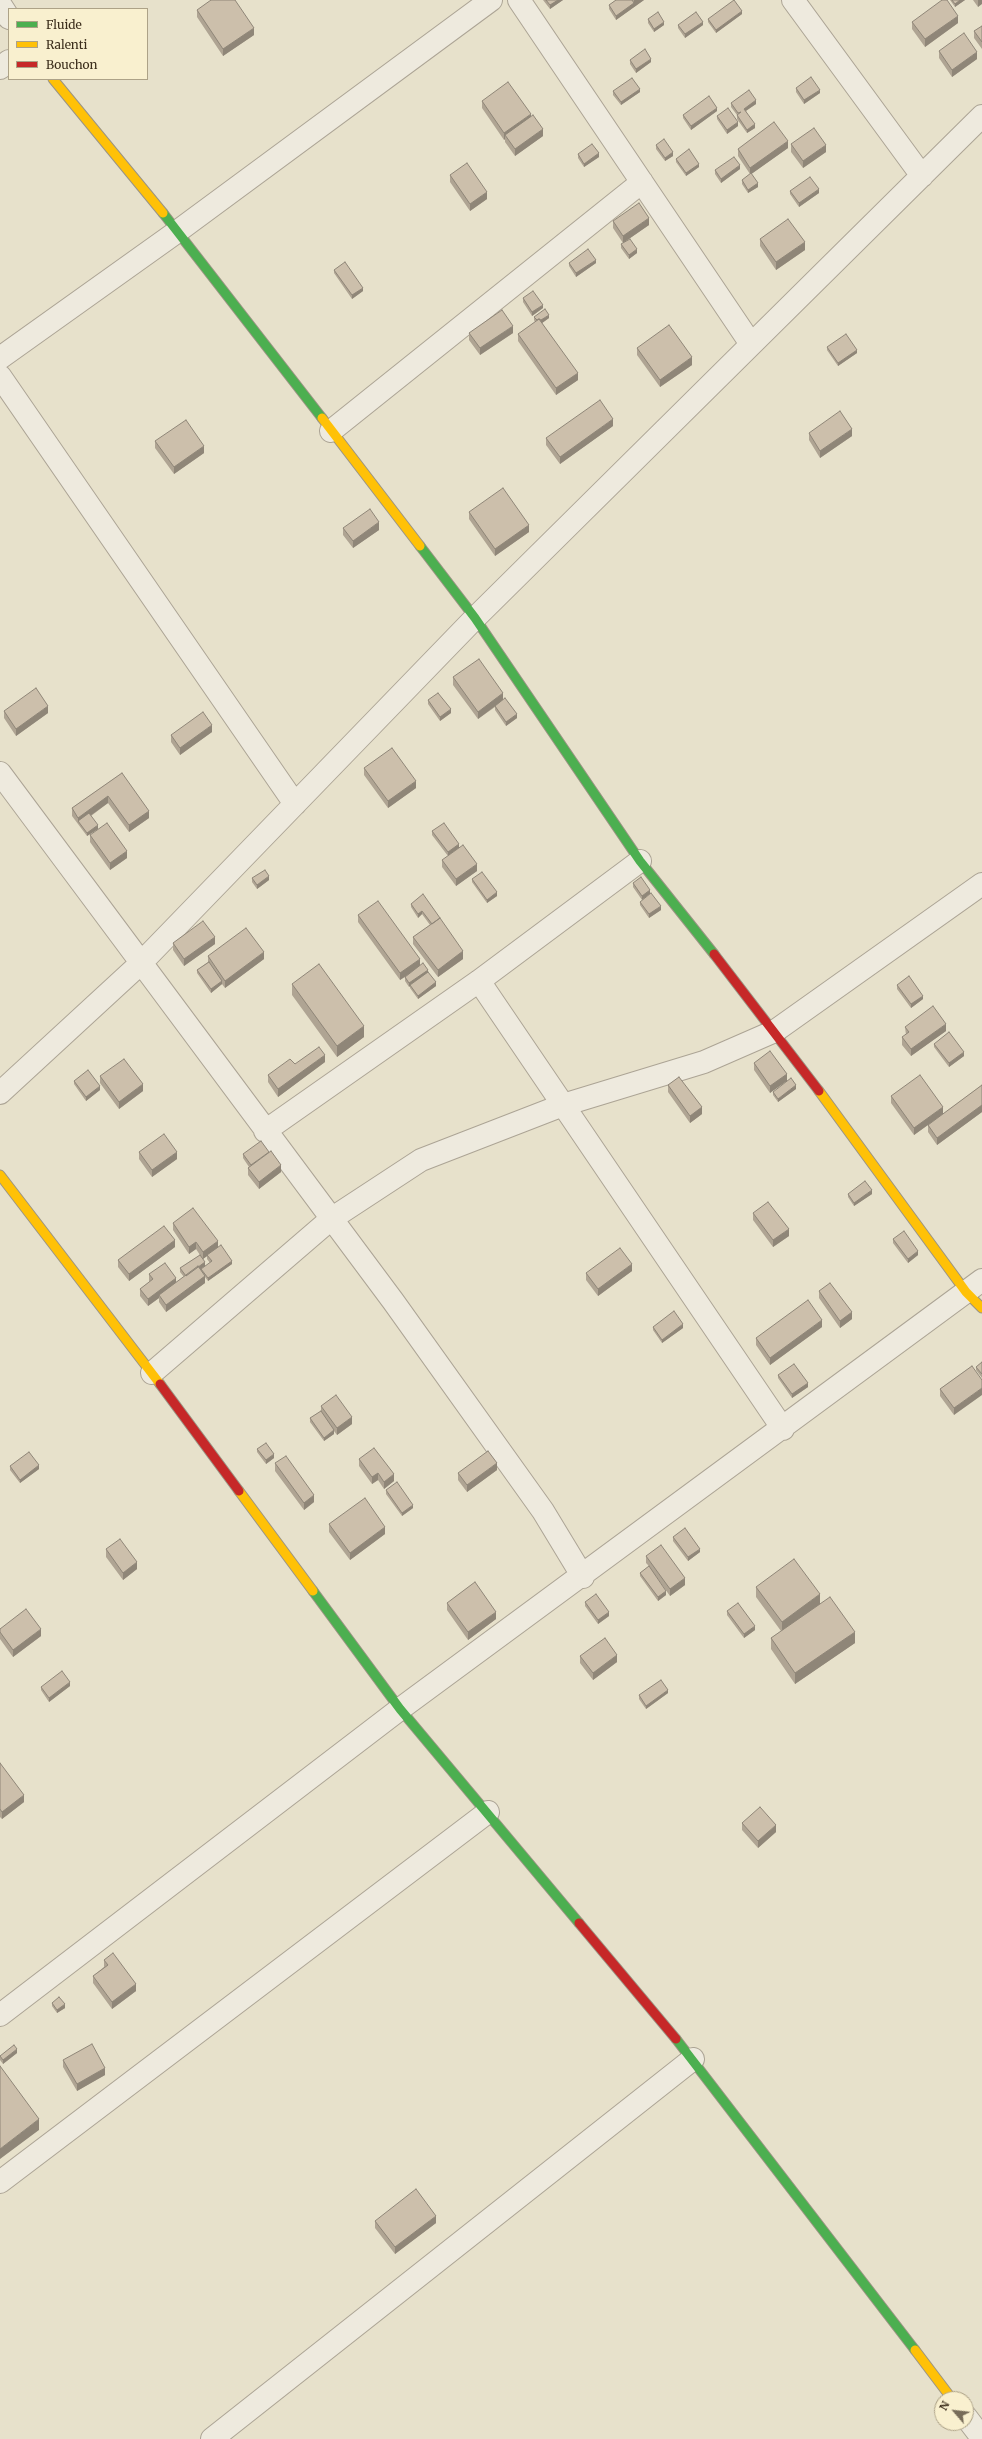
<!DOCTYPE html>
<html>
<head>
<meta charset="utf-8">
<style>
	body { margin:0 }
	#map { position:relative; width:982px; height:2439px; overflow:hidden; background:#e7e1cb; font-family:Merriweather,serif }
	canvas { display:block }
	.legend { position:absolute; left:8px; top:8px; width:140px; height:72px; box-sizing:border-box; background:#f9f0cf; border:1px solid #ada287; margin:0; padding:5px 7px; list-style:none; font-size:12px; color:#3b2d1b }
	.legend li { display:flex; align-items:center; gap:8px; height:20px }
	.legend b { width:20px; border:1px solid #ada287 }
	.north { position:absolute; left:934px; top:2391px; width:40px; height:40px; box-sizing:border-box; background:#f9f0cf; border:1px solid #ada287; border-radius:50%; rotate:298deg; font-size:11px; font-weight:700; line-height:16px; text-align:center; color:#3b2d1b }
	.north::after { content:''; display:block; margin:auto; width:14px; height:18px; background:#776c59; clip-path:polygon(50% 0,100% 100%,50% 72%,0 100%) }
</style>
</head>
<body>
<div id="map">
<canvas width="982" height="2439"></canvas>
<ul class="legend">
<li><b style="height:5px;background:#4caf50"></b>Fluide</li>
<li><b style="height:5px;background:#ffc107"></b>Ralenti</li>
<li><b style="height:5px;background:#c62828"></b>Bouchon</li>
</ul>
<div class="north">N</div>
</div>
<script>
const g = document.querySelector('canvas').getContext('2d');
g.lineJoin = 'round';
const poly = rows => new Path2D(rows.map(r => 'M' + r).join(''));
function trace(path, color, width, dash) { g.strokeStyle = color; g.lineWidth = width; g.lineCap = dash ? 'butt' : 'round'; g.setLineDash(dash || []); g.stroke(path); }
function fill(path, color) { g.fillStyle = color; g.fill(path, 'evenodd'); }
const street = poly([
	[519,0,751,344],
	[793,0,922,176],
	[0,4,9,18],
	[0,68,9,61],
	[0,358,178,231,491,0],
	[0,376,295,804],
	[331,431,642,182],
	[0,773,393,1301,543,1511,583,1577],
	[479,981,783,1429],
	[0,1093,140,964,475,618,982,116],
	[265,1131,479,981,640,861],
	[152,1373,331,1219,421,1160,563,1105,704,1062,775,1031,982,884],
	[0,2015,400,1709,982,1280],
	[0,2182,488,1812],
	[966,2417,982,2438],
	[212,2439,693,2059]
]);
const fast = poly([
	[163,213,322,418],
	[420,546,475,618,640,861,714,954],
	[313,1591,400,1709,579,1923],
	[676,2039,915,2350]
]);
const slow = poly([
	[53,79,163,213],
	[322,418,420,546],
	[819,1091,966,1292,982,1308],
	[0,1175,160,1384],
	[239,1491,313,1591],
	[915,2350,952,2399]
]);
const jam = poly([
	[714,954,819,1091],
	[160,1384,239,1491],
	[579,1923,676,2039]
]);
trace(street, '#aca495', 24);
trace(fast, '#9b9484', 11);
trace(slow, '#9b9484', 11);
trace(jam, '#9b9484', 11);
trace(street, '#eeeade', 22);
trace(fast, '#4caf50', 9);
trace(slow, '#ffc107', 9);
trace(jam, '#c62828', 9);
fill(poly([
	[543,0,563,0,550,9],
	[616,0,644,0,616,20,609,9,609,5],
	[950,0,965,0,955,7],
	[973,0,982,0,978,7],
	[197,10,254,35,223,56,197,17],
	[742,14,716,33,708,22,708,19],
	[648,19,664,25,654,32,648,23],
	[912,22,958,23,925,47,912,29],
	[678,25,703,25,685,38,678,28],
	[982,26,982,49,974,38,974,31],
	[939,51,977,59,952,77,939,58],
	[630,60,651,62,636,73,630,64],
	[796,88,820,93,804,104,796,92],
	[613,91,640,92,621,105,613,95],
	[482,101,543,136,515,156,505,142,505,139,504,140,482,108],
	[731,103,756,104,746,111,755,128,747,133,737,119,737,115,731,107],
	[717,111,691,130,683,118,683,115],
	[717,116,738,126,727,134,717,119],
	[791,144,826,152,803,168,791,152],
	[656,145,673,156,665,161,656,149],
	[788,148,751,174,758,187,748,193,742,184,742,180,750,174,738,156,738,149],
	[578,154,599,157,584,167,578,158],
	[676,159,699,167,686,176,676,162],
	[740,169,721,183,715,174,715,170],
	[450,175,487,199,470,211,450,182],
	[790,191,819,193,799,207,790,194],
	[613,221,649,225,623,243,613,228],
	[760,239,805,250,776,270,760,246],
	[621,244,637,253,629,259,621,248],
	[569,263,596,263,576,277,569,266],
	[334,270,363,291,352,299,334,273],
	[523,298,543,308,532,316,523,302],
	[534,317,549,318,542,323,578,380,556,395,518,341,518,334,535,322,534,320],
	[469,333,513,333,480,355,469,340],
	[827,347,857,353,838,366,827,350],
	[637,348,692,365,660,387,637,355],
	[613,426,560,464,546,445,546,438],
	[809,433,852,436,820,458,809,440],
	[155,441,204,453,174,474,155,448],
	[469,512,529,532,495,556,469,519],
	[343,528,379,530,353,548,343,535],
	[453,677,503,700,517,718,506,726,495,710,495,707,478,719,453,685],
	[428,700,451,713,440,721,428,704],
	[4,711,48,713,16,736,4,718],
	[212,732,180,755,171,742,171,735],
	[364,768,416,788,388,808,364,775],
	[122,773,149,818,129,832,108,803,91,816,98,829,87,836,72,816,72,808],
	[432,831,459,844,448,856,432,835],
	[90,835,127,858,110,870,90,842],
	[442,860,477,871,456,886,442,867],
	[252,878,269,880,257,889,252,882],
	[472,879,497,896,487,903,472,882],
	[633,883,650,890,642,900,633,887],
	[640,902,661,910,649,918,640,905],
	[411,904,440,919,463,959,438,977,413,944,413,937,430,925,422,914,418,918,411,907],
	[358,915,428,972,436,986,418,999,410,988,410,986,409,987,405,981,405,977,400,980,358,922],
	[173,943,215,944,184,966,173,950],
	[208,956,264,959,225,988,222,984,211,993,197,973,197,970,208,962],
	[292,984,364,1037,337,1057,292,995],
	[897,985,923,999,911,1008,897,989],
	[905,1027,946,1031,911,1056,902,1045,902,1037,906,1035],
	[934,1044,964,1056,949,1067,934,1047],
	[325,1062,278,1097,268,1082,268,1075,295,1064],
	[754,1063,787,1074,770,1093,754,1070],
	[100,1076,143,1091,119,1109,100,1083],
	[74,1081,100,1090,86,1101,74,1084],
	[668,1085,702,1114,690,1123,668,1092],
	[982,1085,982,1112,937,1145,928,1132,928,1125,914,1135,891,1103,891,1096,943,1114],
	[796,1089,778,1102,773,1095,773,1092],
	[139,1152,177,1159,152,1177,139,1159],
	[243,1154,281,1172,259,1189,248,1175,248,1168,249,1167,243,1158],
	[848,1194,872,1194,854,1206,848,1197],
	[753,1213,789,1236,773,1247,753,1220],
	[173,1223,218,1247,232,1264,208,1281,205,1277,205,1283,166,1312,159,1302,159,1298,148,1306,140,1296,140,1289,149,1282,149,1274,176,1282,184,1277,180,1272,180,1268,200,1255,196,1249,189,1254,173,1230],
	[207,1256,207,1259,210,1263,201,1269,201,1271,200,1269,205,1266,203,1259],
	[893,1239,918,1255,908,1263,893,1243],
	[175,1247,129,1281,118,1267,118,1260],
	[632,1271,598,1296,586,1280,586,1273],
	[819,1291,852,1319,840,1328,819,1298],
	[653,1327,683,1328,662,1343,653,1330],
	[822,1327,770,1365,756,1345,756,1338],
	[982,1362,982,1378,976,1370,976,1367],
	[972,1366,954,1415,940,1396,940,1389],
	[778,1375,808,1387,792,1398,778,1378],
	[321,1406,352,1424,337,1435,334,1431,334,1434,324,1441,310,1422,310,1418,321,1411],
	[257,1449,274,1458,266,1464,257,1452],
	[359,1459,394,1481,384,1489,378,1480,372,1484,359,1466],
	[275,1463,314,1502,304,1510,275,1471],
	[10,1466,39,1469,20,1483,10,1470],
	[497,1470,467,1492,458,1480,458,1473],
	[386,1490,413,1508,402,1516,386,1494],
	[329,1524,385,1534,350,1560,329,1532],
	[673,1537,700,1552,688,1561,673,1541],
	[106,1549,137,1569,123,1580,106,1557],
	[646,1556,685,1585,670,1596,655,1575,666,1595,658,1601,640,1576,640,1573,649,1566,646,1563],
	[756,1587,820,1604,855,1643,795,1684,771,1649,771,1638,781,1631,756,1597],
	[585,1602,609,1616,598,1624,585,1606],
	[447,1603,496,1619,468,1640,447,1610],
	[727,1611,755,1630,744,1638,727,1615],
	[0,1629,41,1636,13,1657,0,1639],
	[580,1656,617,1662,593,1680,580,1663],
	[70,1686,49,1702,41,1690,41,1687],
	[668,1693,646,1709,639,1699,639,1695],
	[0,1763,24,1802,2,1819,0,1817],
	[742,1823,776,1832,758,1848,742,1830],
	[104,1960,136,1991,112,2009,93,1983,93,1976,104,1967],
	[52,2003,65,2008,57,2013,52,2006],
	[17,2053,3,2064,0,2060,0,2056],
	[63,2060,105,2075,77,2091,63,2067],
	[375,2221,436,2223,395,2254,375,2228]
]), '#afa493');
fill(poly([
	[558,0,563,0,550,9,550,5],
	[634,0,644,0,616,20,616,16,634,3],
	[960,0,965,0,955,7,955,4],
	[978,0,982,0,982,4,978,7],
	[742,11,742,14,716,33,716,30],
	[958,16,958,23,925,47,925,39],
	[664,22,664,25,654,32,654,29],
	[703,22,703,25,685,38,685,34],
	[254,28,254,35,223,56,223,49],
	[977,52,977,59,952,77,952,70],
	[651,59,651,62,636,73,636,69],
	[640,89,640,92,621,105,621,102],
	[820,90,820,93,804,104,804,100],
	[756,100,756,104,744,112,744,109],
	[717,108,717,111,691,130,691,126],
	[531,114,531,121,505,135,505,139,504,140,504,133],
	[738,122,738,126,727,134,727,130],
	[755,124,755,128,747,133,747,130],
	[543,129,543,136,515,156,515,149],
	[788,141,788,148,750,175,750,168],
	[826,145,826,152,803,168,803,161],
	[673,152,673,156,665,161,665,158],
	[599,153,599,157,584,167,584,164],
	[699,164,699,167,686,176,686,173],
	[740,165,740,169,721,183,721,179],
	[758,183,758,187,748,193,748,190],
	[819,189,819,193,799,207,799,203],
	[487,192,487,199,470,211,470,204],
	[649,218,649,225,623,243,623,236],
	[805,242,805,250,776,270,776,262],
	[637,249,637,253,629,259,629,255],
	[596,260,596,263,576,277,576,273],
	[363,288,363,291,352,299,352,295],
	[543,305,543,308,532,316,532,312],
	[549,315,549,318,538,326,538,322],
	[513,326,513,333,480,355,480,348],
	[857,350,857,353,838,366,838,363],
	[692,357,692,365,660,387,660,380],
	[578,373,578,380,556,395,556,388],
	[613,419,613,426,560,464,560,457],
	[852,429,852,436,820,458,820,451],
	[204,446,204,453,174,474,174,467],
	[379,522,379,530,353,548,353,541],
	[529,525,529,532,495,556,495,549],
	[503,693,503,700,478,719,478,712],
	[48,706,48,713,16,736,16,729],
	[451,709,451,713,440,721,440,717],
	[517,714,517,718,506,726,506,722],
	[212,725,212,732,180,755,180,748],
	[416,781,416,788,388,808,388,801],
	[108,796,108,803,80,823,78,821,78,818],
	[149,811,149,818,129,832,129,825],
	[98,825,98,829,87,836,87,833],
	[459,844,459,848,448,856,448,852],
	[127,851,127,858,110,870,110,863],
	[477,864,477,871,456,886,456,879],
	[269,876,269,880,257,889,257,885],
	[650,890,650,894,642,900,642,896],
	[497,892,497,896,487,903,487,900],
	[661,906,661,910,649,918,649,914],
	[422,911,422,914,418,918,418,914],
	[215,937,215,944,184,966,184,959],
	[463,951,463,959,438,977,438,970],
	[264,952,264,959,225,988,225,981],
	[420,959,420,966,400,980,400,973],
	[428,970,428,974,410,985,410,986,409,987,409,983],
	[222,981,222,984,211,993,211,989],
	[436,982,436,986,418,999,418,996],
	[923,996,923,999,911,1008,911,1004],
	[946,1024,946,1031,911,1056,911,1049],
	[364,1026,364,1037,337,1057,337,1046],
	[964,1052,964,1056,949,1067,949,1063],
	[325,1055,325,1062,278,1097,278,1089],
	[787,1074,787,1081,770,1093,770,1086],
	[143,1084,143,1091,119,1109,119,1102],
	[796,1085,796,1089,778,1102,778,1099],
	[100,1086,100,1090,86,1101,86,1097],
	[982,1105,982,1112,937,1145,937,1138],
	[702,1107,702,1114,690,1123,690,1116],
	[943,1107,943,1114,914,1135,914,1128],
	[177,1152,177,1159,152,1177,152,1170],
	[281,1165,281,1172,259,1189,259,1182],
	[872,1190,872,1194,854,1206,854,1203],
	[789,1229,789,1236,773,1247,773,1240],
	[175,1240,175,1247,129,1281,129,1274],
	[218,1241,218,1248,203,1259,203,1252],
	[196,1242,196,1249,189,1254,189,1247],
	[918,1251,918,1255,908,1263,908,1259],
	[232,1261,232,1264,208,1281,208,1278],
	[205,1262,205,1266,186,1279,186,1276],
	[632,1264,632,1271,598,1296,598,1289],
	[205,1276,205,1283,166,1312,166,1305],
	[176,1278,176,1286,159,1295,159,1298,148,1306,148,1299],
	[852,1312,852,1319,840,1328,840,1321],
	[822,1320,822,1327,770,1365,770,1358],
	[683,1324,683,1328,662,1343,662,1340],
	[808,1383,808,1387,792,1398,792,1394],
	[982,1388,982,1395,954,1415,954,1408],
	[352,1417,352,1424,337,1435,337,1428],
	[334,1430,334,1434,324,1441,324,1438],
	[274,1454,274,1458,266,1464,266,1460],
	[497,1463,497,1470,467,1492,467,1485],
	[39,1465,39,1469,20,1483,20,1480],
	[378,1473,378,1480,372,1484,372,1477],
	[394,1474,394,1481,384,1489,384,1482],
	[314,1495,314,1502,304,1510,304,1503],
	[413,1505,413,1508,402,1516,402,1513],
	[385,1527,385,1534,350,1560,350,1553],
	[700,1549,700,1552,688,1561,688,1557],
	[137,1562,137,1569,123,1580,123,1573],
	[685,1578,685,1585,670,1596,670,1589],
	[666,1591,666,1595,658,1601,658,1597],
	[820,1594,820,1605,782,1632,782,1622],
	[496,1612,496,1619,468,1640,468,1632],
	[609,1612,609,1616,598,1624,598,1620],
	[755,1626,755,1630,744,1638,744,1634],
	[41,1629,41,1636,13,1657,13,1650],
	[855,1632,855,1643,795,1684,795,1673],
	[617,1655,617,1662,593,1680,593,1673],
	[70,1682,70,1686,49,1702,49,1698],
	[668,1690,668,1693,646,1709,646,1706],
	[24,1795,24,1802,2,1819,2,1812],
	[776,1825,776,1832,758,1848,758,1841],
	[136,1984,136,1991,112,2009,112,2002],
	[65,2004,65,2008,57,2013,57,2010],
	[17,2049,17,2053,3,2064,3,2060],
	[105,2068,105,2075,77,2091,77,2084],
	[39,2119,39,2130,0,2159,0,2149],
	[436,2216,436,2223,395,2254,395,2247]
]), '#8f8678');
const building = poly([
	[211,0,235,0,254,28,223,49,197,10,211,0],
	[546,0,558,0,550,5,546,0],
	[616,0,632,0,634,3,616,16,609,5,616,0],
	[734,0,742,11,716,30,708,19,734,0],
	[942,0,947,0,958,16,925,39,912,22,942,0],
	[952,0,960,0,955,4,952,0],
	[658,12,664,22,654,29,648,19,658,12],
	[696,12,703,22,685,34,678,25,696,12],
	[982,26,982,42,974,31,982,26],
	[964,33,977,52,952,70,939,51,964,33],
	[645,49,651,59,636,69,630,60,645,49],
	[811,77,820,90,804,100,796,88,811,77],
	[632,78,640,89,621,102,613,91,632,78],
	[508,82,531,114,504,133,482,101,508,82],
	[749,90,756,100,744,109,755,124,747,130,737,115,741,112,738,113,731,103,749,90],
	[709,96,717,108,691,126,683,115,709,96],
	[728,108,738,122,727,130,717,116,728,108],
	[533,115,543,129,515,149,505,135,533,115],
	[774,122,788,141,750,168,738,149,774,122],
	[814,128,826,145,803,161,791,144,814,128],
	[664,139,673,152,665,158,656,145,664,139],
	[592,144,599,153,584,164,578,154,592,144],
	[689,149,699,164,686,173,676,159,689,149],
	[734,157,740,165,721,179,715,170,734,157],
	[467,163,487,192,470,204,450,175,467,163],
	[751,173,758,183,748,190,742,180,751,173],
	[810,177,819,189,799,203,790,191,810,177],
	[639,203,649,218,623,236,613,221,639,203],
	[788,219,805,242,776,262,760,239,788,219],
	[630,239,637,249,629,255,621,244,630,239],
	[588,249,596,260,576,273,569,263,588,249],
	[345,262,363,288,352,295,334,270,345,262],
	[533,291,543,305,532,312,523,298,533,291],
	[545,309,549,315,541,320,539,319,537,320,534,317,545,309],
	[502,310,513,326,480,348,469,333,502,310],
	[539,319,578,373,556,388,518,334,539,319],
	[669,325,692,357,660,380,637,348,669,325],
	[846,334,857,350,838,363,827,347,846,334],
	[600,400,613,419,560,457,546,438,600,400],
	[840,411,852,429,820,451,809,433,840,411],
	[186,420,204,446,174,467,155,441,186,420],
	[503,488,529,525,495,549,469,512,503,488],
	[370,509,379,522,353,541,343,528,370,509],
	[479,659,503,693,478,712,453,677,479,659],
	[36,688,48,706,16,729,4,711,36,688],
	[438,693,451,709,440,717,428,700,438,693],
	[505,698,517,714,506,722,495,706,505,698],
	[203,712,212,725,180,748,171,735,203,712],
	[392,748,416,781,388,801,364,768,392,748],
	[122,773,149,811,129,825,108,796,78,818,72,808,122,773],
	[89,813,98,825,87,833,78,821,89,813],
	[107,823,127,851,110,863,90,835,107,823],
	[444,823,459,844,448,852,432,831,444,823],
	[463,845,477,864,456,879,442,860,463,845],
	[265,870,269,876,257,885,252,878,265,870],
	[482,872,497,892,487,900,472,879,482,872],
	[641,877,650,890,642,896,633,883,641,877],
	[651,893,661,906,649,914,640,902,651,893],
	[423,894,440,918,432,924,422,911,418,914,411,904,423,894],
	[378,901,420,959,400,973,358,915,378,901],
	[440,918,463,951,438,970,413,937,440,918],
	[203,921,215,937,184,959,173,943,203,921],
	[246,928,264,952,225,981,208,956,246,928],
	[209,962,222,981,211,989,197,970,209,962],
	[423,963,428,970,409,983,405,977,423,963],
	[319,964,364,1026,337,1046,292,984,319,964],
	[428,972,436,982,418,996,410,985,428,972],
	[909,976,923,996,911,1004,897,985,909,976],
	[933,1006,946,1024,911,1049,902,1037,909,1032,905,1027,933,1006],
	[949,1032,964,1052,949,1063,934,1044,949,1032],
	[319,1047,325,1055,278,1089,268,1075,290,1059,295,1064,319,1047],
	[770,1051,787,1074,770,1086,754,1063,770,1051],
	[124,1059,143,1084,119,1102,100,1076,124,1059],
	[88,1070,100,1086,86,1097,74,1081,88,1070],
	[920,1075,943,1107,914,1128,891,1096,920,1075],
	[679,1077,702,1107,690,1116,668,1085,679,1077],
	[791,1078,796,1085,778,1099,773,1092,791,1078],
	[982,1085,982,1105,937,1138,928,1125,982,1085],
	[164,1134,177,1152,152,1170,139,1152,164,1134],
	[261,1141,269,1152,251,1165,243,1154,261,1141],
	[271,1151,281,1165,259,1182,248,1168,271,1151],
	[865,1181,872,1190,854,1203,848,1194,865,1181],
	[768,1202,789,1229,773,1240,753,1213,768,1202],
	[193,1208,218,1241,203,1252,196,1242,189,1247,173,1223,193,1208],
	[164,1226,175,1240,129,1274,118,1260,164,1226],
	[904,1231,918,1251,908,1259,893,1239,904,1231],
	[221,1245,232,1261,208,1278,201,1269,212,1261,207,1255,221,1245],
	[620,1248,632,1264,598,1289,586,1273,620,1248],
	[200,1255,205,1262,186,1276,180,1268,200,1255],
	[165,1263,176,1278,148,1299,140,1289,153,1279,149,1274,165,1263],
	[198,1266,205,1276,166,1305,159,1295,198,1266],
	[830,1283,852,1312,840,1321,819,1291,830,1283],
	[808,1300,822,1320,770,1358,756,1338,808,1300],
	[674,1311,683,1324,662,1340,653,1327,674,1311],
	[982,1362,982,1374,976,1367,982,1362],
	[794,1364,808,1383,792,1394,778,1375,794,1364],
	[972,1366,982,1380,982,1388,954,1408,940,1389,972,1366],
	[336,1395,352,1417,337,1428,321,1406,336,1395],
	[321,1411,334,1430,324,1438,310,1418,321,1411],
	[266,1443,274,1454,266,1460,257,1449,266,1443],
	[374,1448,394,1474,384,1482,378,1473,372,1477,359,1459,374,1448],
	[488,1451,497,1463,467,1485,458,1473,488,1451],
	[29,1452,39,1465,20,1480,10,1466,29,1452],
	[286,1456,314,1495,304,1503,275,1463,286,1456],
	[397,1482,413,1505,402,1513,386,1490,397,1482],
	[365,1498,385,1527,350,1553,329,1524,365,1498],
	[685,1528,700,1549,688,1557,673,1537,685,1528],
	[120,1539,137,1562,123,1573,106,1549,120,1539],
	[661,1545,685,1578,670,1589,646,1556,661,1545],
	[794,1559,820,1594,782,1622,756,1587,794,1559],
	[649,1566,666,1591,658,1597,640,1573,649,1566],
	[475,1582,496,1612,468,1632,447,1603,475,1582],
	[596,1594,609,1612,598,1620,585,1602,596,1594],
	[830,1597,855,1632,795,1673,771,1638,830,1597],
	[738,1603,755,1626,744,1634,727,1611,738,1603],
	[26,1609,41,1629,13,1650,0,1632,0,1629,26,1609],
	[605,1638,617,1655,593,1673,580,1656,605,1638],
	[62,1671,70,1682,49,1698,41,1687,62,1671],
	[661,1680,668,1690,646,1706,639,1695,661,1680],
	[0,1763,24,1795,2,1812,0,1809,0,1763],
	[760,1807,776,1825,758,1841,742,1823,760,1807],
	[113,1953,136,1984,112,2002,93,1976,108,1965,104,1960,113,1953],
	[59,1997,65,2004,57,2010,52,2003,59,1997],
	[92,2044,105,2068,77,2084,63,2060,92,2044],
	[14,2045,17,2049,3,2060,0,2056,14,2045],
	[0,2066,39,2119,0,2149,0,2066],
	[416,2189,436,2216,395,2247,375,2221,416,2189]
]);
fill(building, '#ccbfab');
trace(building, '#8f8678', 1);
</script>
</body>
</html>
